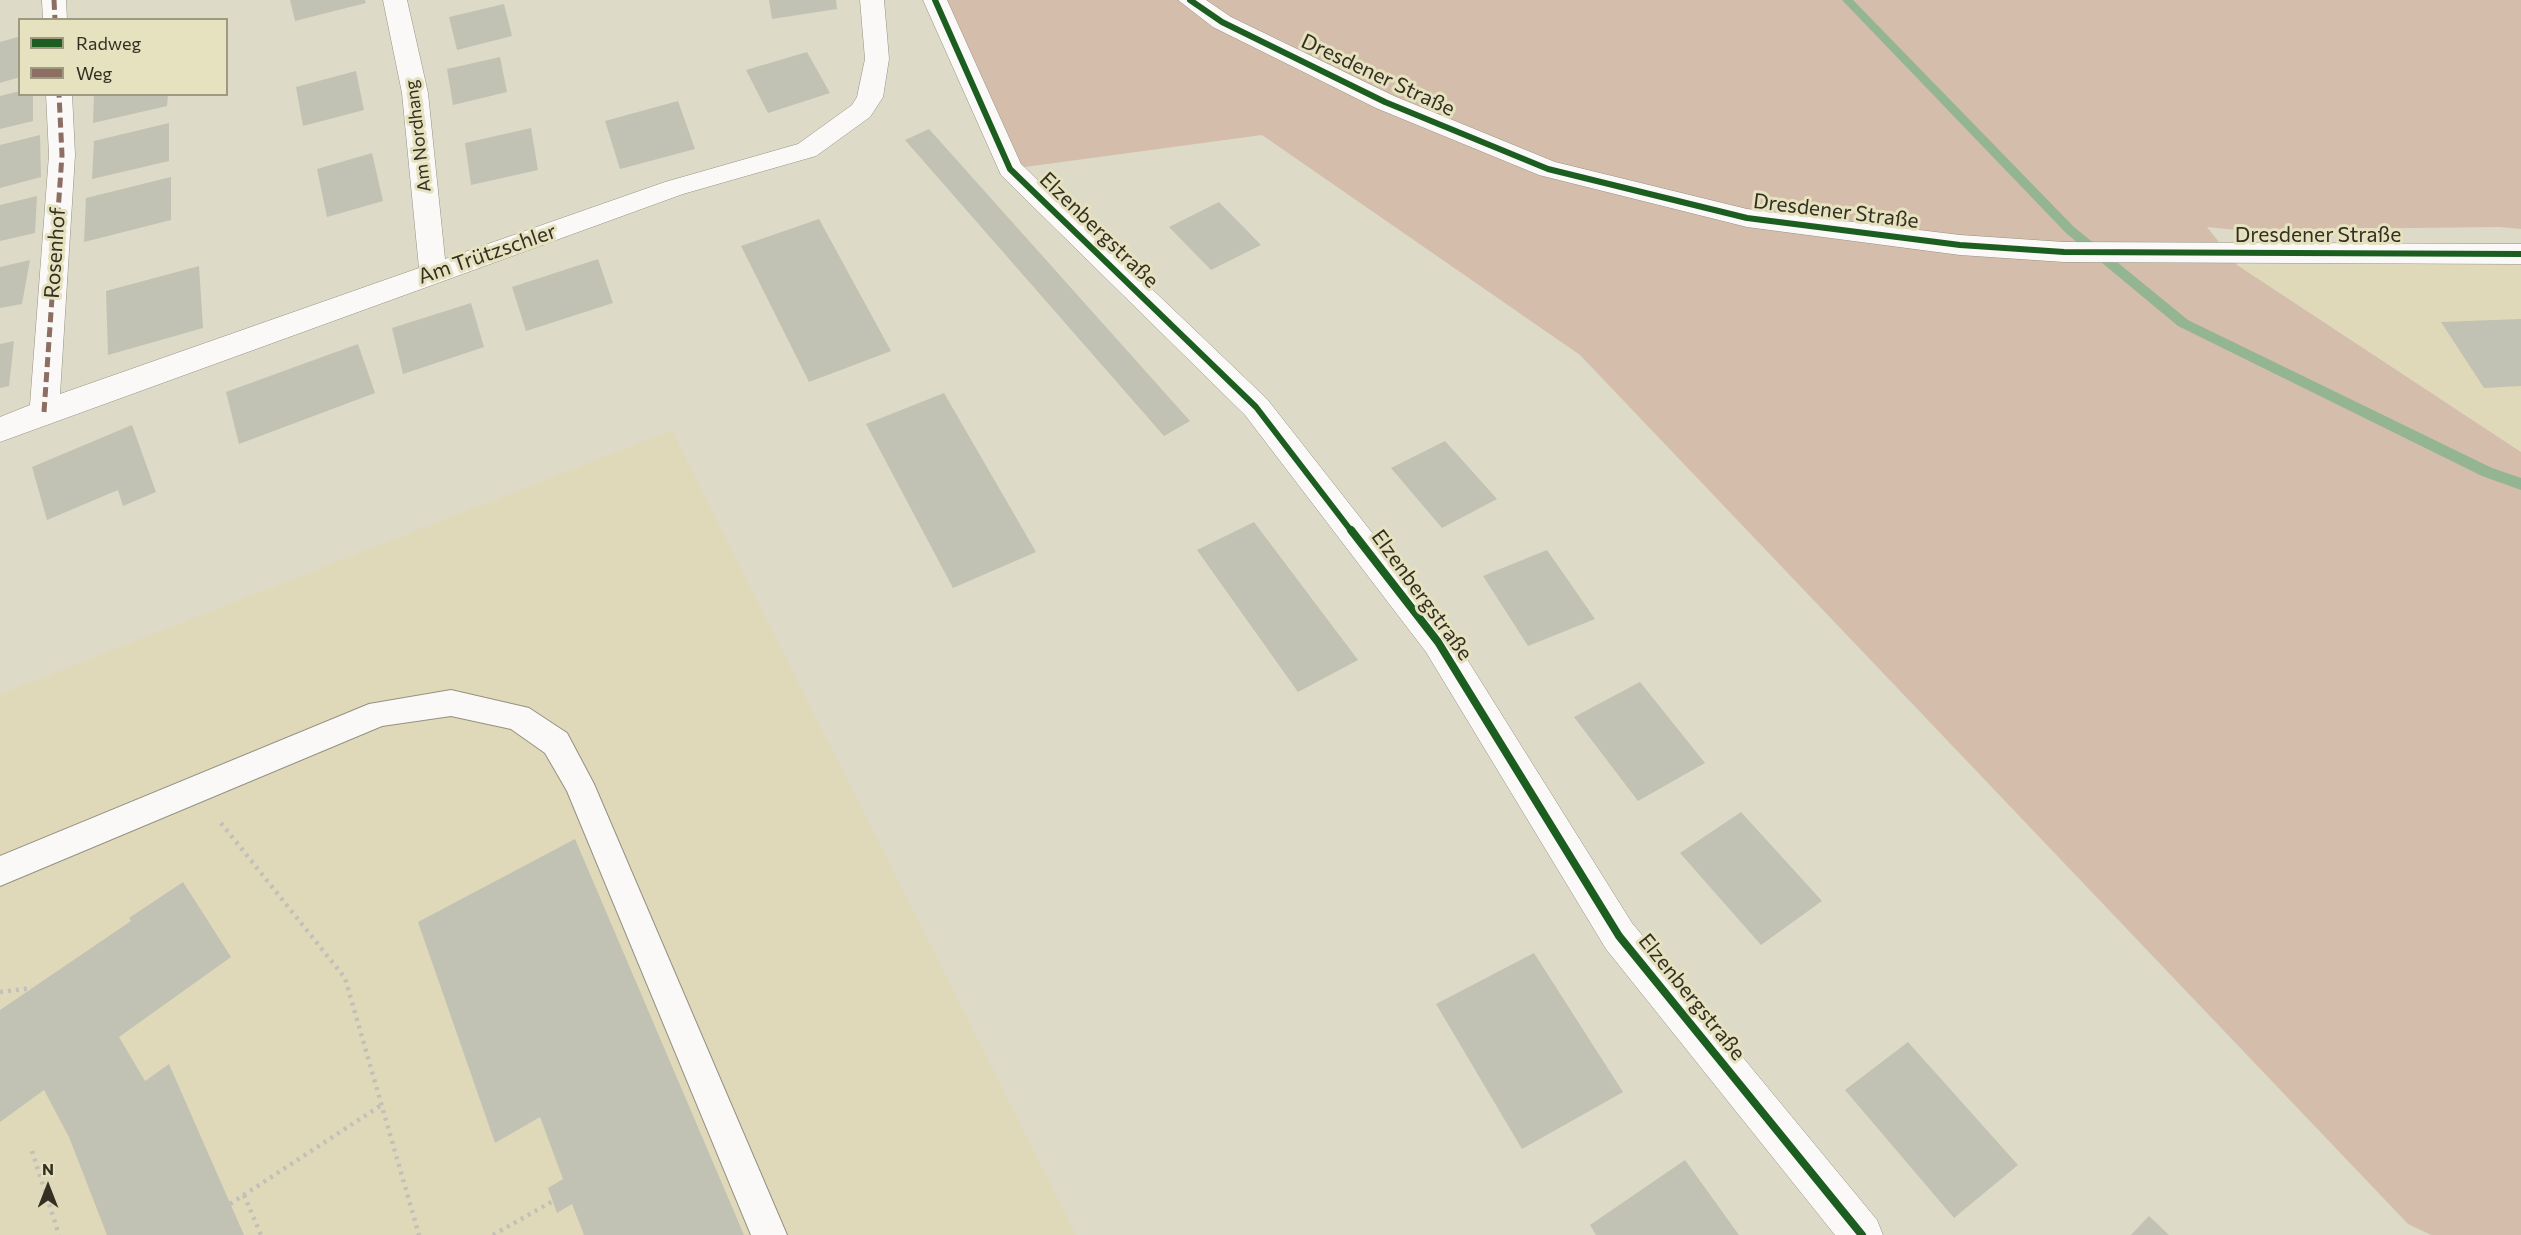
<!DOCTYPE html>
<html>
<head>
<meta charset="utf-8">
<style>
	body { margin:0 }
	#map { position:relative; width:2521px; height:1235px; overflow:hidden; background:#dddac7; font-family:Commissioner,sans-serif }
	canvas { display:block }
	.legend { position:absolute; left:18px; top:18px; width:210px; height:78px; box-sizing:border-box; background:#e6e1be; border:2px solid #9e9a80; margin:0; padding:8px 10px; list-style:none; font-size:18px; color:#333023 }
	.legend li { display:flex; align-items:center; gap:12px; height:30px }
	.legend b { width:30px; border:2px solid #9e9a80 }
	.north { position:absolute; left:18px; top:1157px; width:60px; height:60px; -webkit-text-stroke:4px #e6e1be; paint-order:stroke; rotate:0deg; font-size:16px; font-weight:700; line-height:24px; text-align:center; color:#333023 }
	.north::after { content:''; display:block; margin:auto; width:21px; height:27px; background:#333023; clip-path:polygon(50% 0,100% 100%,50% 72%,0 100%) }
</style>
</head>
<body>
<div id="map">
<canvas width="2521" height="1235"></canvas>
<ul class="legend">
<li><b style="height:8px;background:#1b5e20"></b>Radweg</li>
<li><b style="height:8px;background:#8d6e63"></b>Weg</li>
</ul>
<div class="north">N</div>
</div>
<script>
const g = document.querySelector('canvas').getContext('2d');
g.lineJoin = 'round';
function fill(path, color) { g.fillStyle = color; g.fill(path, 'evenodd'); }
const poly = rows => new Path2D(rows.map(r => 'M' + r).join(''));
function trace(path, color, width, dash) { g.strokeStyle = color; g.lineWidth = width; g.lineCap = dash ? 'butt' : 'round'; g.setLineDash(dash || []); g.stroke(path); }
function label(font, color, halo, rows, align = 'center') {
  g.font = font + ' Commissioner,sans-serif'; g.lineWidth = 6; g.setLineDash([]); g.textBaseline = 'middle'; g.strokeStyle = halo; g.fillStyle = color; for (const [text, x, y, turn = 0] of rows) {
    g.save(); g.translate(x, y); g.rotate((+turn || 0) * Math.PI / 180); g.textAlign = isNaN(turn) ? turn : align; if (halo) g.strokeText(text, 0, 0); g.fillText(text, 0, 0); g.restore();
  }
}
fill(poly([
	[2521,264,2521,452,2237,265],
	[672,430,1076,1235,0,1235,0,694]
]), '#dfd9ba');
fill(poly([
	[935,0,2521,0,2521,229,2500,227,2237,230,2207,227,2237,265,2521,452,2521,1235,2431,1235,2408,1224,1580,355,1262,135,1010,169]
]), '#d4beab');
fill(poly([
	[1842,0,1853,0,2074,227,2188,320,2492,468,2521,478,2521,490,2482,476,2178,326,2066,233,1842,0]
]), '#94b592');
fill(poly([
	[290,0,365,0,366,3,295,21],
	[769,0,836,0,837,9,772,19],
	[504,4,512,36,457,50,449,17],
	[18,37,20,77,0,83,0,42],
	[807,52,830,93,768,113,746,70],
	[500,57,507,92,453,105,447,69],
	[356,71,364,110,303,126,296,87],
	[20,91,20,94,33,94,33,121,0,129,0,96],
	[94,94,168,94,167,106,93,123],
	[678,101,695,149,620,169,605,121],
	[169,123,169,161,92,179,94,141],
	[531,128,538,170,471,185,465,143],
	[929,129,1190,421,1164,436,905,140],
	[40,135,41,177,0,188,0,145],
	[372,153,383,201,327,217,317,169],
	[171,177,171,220,84,242,86,198],
	[37,196,35,233,0,241,0,205],
	[1219,202,1261,245,1211,270,1169,227],
	[819,219,891,351,809,382,741,246],
	[598,259,613,303,526,331,512,287],
	[30,260,22,304,0,308,0,267],
	[199,266,203,328,108,355,106,291],
	[471,303,484,347,403,374,392,328],
	[2521,319,2521,386,2484,388,2441,322],
	[14,341,9,386,0,388,0,344],
	[358,344,375,393,239,444,226,392],
	[944,393,1036,552,953,588,866,424],
	[132,425,156,492,123,506,118,490,47,520,32,467],
	[1445,441,1497,499,1442,528,1391,468],
	[1254,522,1358,660,1298,692,1197,550],
	[1547,550,1595,619,1528,646,1483,576],
	[1640,682,1705,763,1638,801,1574,717],
	[1741,812,1822,901,1761,945,1680,853],
	[575,839,744,1235,584,1235,572,1204,557,1213,548,1188,563,1179,540,1117,495,1143,418,922],
	[183,882,231,957,119,1037,145,1081,169,1064,244,1235,107,1235,69,1137,44,1090,0,1122,0,1010,131,921,129,918],
	[1534,953,1623,1092,1522,1149,1436,1004],
	[1908,1042,2018,1165,1954,1218,1845,1090],
	[1685,1160,1739,1235,1596,1235,1590,1225],
	[2149,1216,2169,1235,2131,1235]
]), '#c1c2b3');
const service = poly([
	[451,690,529,708,567,733,594,784,787,1235,751,1235,567,791,545,753,511,729,451,716,382,726,0,886,0,856,369,704,451,690]
]);
const minor = poly([
	[42,0,66,0,67,20,43,20,42,0],
	[383,0,407,0,428,93,445,259,665,182,798,144,852,105,857,97,865,59,860,0,884,0,889,59,883,97,870,117,816,156,683,194,0,442,0,417,30,405,49,155,46,94,72,94,75,155,60,394,419,268,402,93,383,0],
	[923,0,947,0,1021,164,1267,399,1450,632,1632,923,1877,1220,1883,1235,1835,1235,1606,949,1426,652,1245,415,1001,175,923,0]
]);
const tertiary = poly([
	[1178,0,1206,0,1231,17,1394,96,1555,162,1747,209,1960,235,2064,242,2521,244,2521,264,2064,262,1960,255,1747,227,1539,175,1376,108,1213,27,1178,0]
]);
trace(service, '#949183', 2);
trace(minor, '#949183', 1);
trace(tertiary, '#949183', 1);
trace(poly([
	[221,823,345,978,419,1235],
	[0,992,32,988],
	[32,1151,59,1235],
	[244,1195,261,1235],
	[230,1204,380,1106],
	[493,1235,553,1201]
]), '#c2c0b9', 4.5, [3, 5]);
fill(service, '#faf9f7');
fill(minor, '#faf9f7');
fill(tertiary, '#faf9f7');
trace(poly([
	[54,0,55,20],
	[44,412,62,155,59,94]
]), '#8d6e63', 5, [10, 5]);
trace(poly([
	[935,0,1010,169,1256,407,1352,532],
	[1190,0,1222,22,1385,102,1548,169,1747,218,1960,245,2064,252,2521,254]
]), '#1b5e20', 6);
trace(poly([
	[1351,530,1438,642,1619,936,1862,1235]
]), '#1b5e20', 8);
label('18px', '#333023', '#e6e1be', [
	["Am Nordhang",418,136,-97]
]);
label('21px', '#333023', '#e6e1be', [
	["Dresdener Straße",1378,75,25],
	["Dresdener Straße",1836,211,7],
	["Elzenbergstraße",1099,230,44],
	["Dresdener Straße",2318,235],
	["Rosenhof",55,253,-86],
	["Am Trützschler",487,254,-19],
	["Elzenbergstraße",1422,595,54],
	["Elzenbergstraße",1692,997,51]
]);
</script>
</body>
</html>
